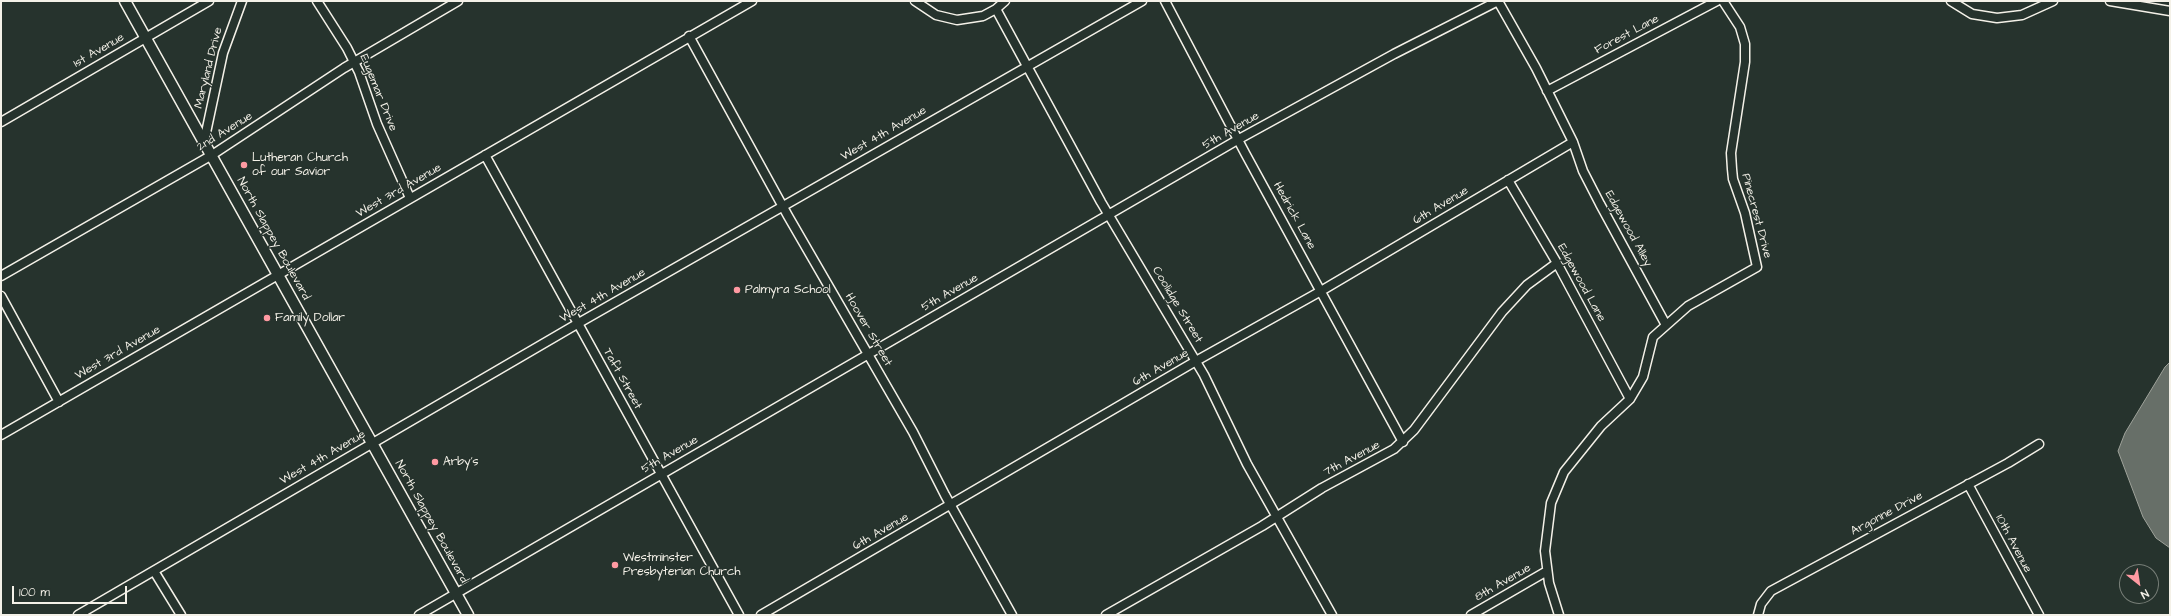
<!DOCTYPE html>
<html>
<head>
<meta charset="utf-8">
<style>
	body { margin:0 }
	#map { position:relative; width:2171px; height:616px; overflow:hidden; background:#26332d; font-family:"Architects Daughter",sans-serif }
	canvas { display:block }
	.frame { position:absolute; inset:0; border:2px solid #f4f1e8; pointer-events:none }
	.north { position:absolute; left:2119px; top:564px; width:40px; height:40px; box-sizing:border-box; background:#26332d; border:1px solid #787f78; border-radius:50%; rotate:150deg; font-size:11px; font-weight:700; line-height:16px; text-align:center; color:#f4f1e8 }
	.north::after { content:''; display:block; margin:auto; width:14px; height:18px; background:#ff9aa2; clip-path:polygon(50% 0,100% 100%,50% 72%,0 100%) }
	.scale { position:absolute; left:12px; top:586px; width:115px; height:18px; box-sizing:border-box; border:2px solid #f4f1e8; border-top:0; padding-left:5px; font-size:12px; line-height:14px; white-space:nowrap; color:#f4f1e8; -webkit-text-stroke:3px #26332d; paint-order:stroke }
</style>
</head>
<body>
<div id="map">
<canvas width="2171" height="616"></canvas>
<div class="frame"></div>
<div class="north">N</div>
<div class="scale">100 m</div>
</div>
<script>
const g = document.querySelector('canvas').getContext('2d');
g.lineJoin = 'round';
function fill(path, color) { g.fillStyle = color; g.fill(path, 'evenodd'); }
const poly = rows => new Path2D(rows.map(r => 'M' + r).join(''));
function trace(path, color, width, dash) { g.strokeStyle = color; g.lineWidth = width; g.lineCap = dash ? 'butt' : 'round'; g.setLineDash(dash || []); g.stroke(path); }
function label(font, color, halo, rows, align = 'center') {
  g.font = font + ' "Architects Daughter",sans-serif'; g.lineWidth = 3; g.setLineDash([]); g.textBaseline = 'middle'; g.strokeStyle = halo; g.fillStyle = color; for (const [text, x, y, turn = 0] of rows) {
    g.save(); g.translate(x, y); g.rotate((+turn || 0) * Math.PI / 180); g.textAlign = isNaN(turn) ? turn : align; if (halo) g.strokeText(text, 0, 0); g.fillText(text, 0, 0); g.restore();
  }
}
const water = poly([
	[2170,362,2170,548,2156,538,2143,517,2118,451,2125,433,2165,367,2170,362]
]);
fill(water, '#676f68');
trace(water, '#9fa39b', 1);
const minor = poly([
	[317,1,347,48,359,72,377,124,410,198],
	[915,1,936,15,957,20,983,16,996,9,1005,1],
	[1165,1,1245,153,1403,442],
	[1951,1,1972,14,1997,18,2022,15,2053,1],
	[2110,1,2170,11],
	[996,9,1101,202,1204,375,1247,464,1332,615],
	[689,36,788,216,913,432,945,495,1012,615],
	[1547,91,1717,1],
	[1,122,209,1],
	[204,142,223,53,242,1],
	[485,155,739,615],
	[1508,180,1557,263,1630,399],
	[1,276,212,155,344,68,458,1],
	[1,296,59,402],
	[1,435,752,1],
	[1968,484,2039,615],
	[154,571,181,615],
	[78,615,577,324,1142,1],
	[419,615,1239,139,1394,54,1498,1,1536,68,1573,142,1583,171,1600,204,1666,325],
	[761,615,1196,361,1321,291,1573,142],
	[1106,615,1262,526,1322,488,1394,449,1414,430,1502,312,1527,285,1557,263],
	[1471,615,1547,571],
	[1559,615,1549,583,1545,551,1551,503,1564,472,1601,426,1630,399,1643,377,1653,337,1688,306,1757,267,1745,213,1733,179,1732,169,1731,153,1745,62,1745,44,1740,27,1723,1],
	[1758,615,1761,604,1771,591,2008,463,2039,444]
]);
const major = poly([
	[125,1,468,615]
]);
trace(minor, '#f4f1e8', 11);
trace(major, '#f4f1e8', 13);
trace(minor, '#26332d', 8);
trace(major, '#26332d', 10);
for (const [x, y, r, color] of [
	[244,165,4,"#ff9aa2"],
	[737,290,4,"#ff9aa2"],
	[267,318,4,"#ff9aa2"],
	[435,462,4,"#ff9aa2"],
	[615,565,4,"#ff9aa2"]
]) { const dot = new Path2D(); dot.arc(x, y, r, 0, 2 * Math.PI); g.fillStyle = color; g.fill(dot); trace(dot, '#26332d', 1.5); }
label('12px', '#f4f1e8', '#26332d', [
	["Forest Lane",1627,35,-28],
	["1st Avenue",99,51,-30],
	["Maryland Drive",209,68,-76],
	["Eugemar Drive",378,93,68],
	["5th Avenue",1231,131,-30],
	["2nd Avenue",225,132,-32],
	["West 4th Avenue",884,134,-30],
	["West 3rd Avenue",399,191,-30],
	["6th Avenue",1441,206,-31],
	["Hedrick Lane",1294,216,61],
	["Pinecrest Drive",1756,216,75],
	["Edgewood Alley",1628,229,61],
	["North Slappey Boulevard",273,239,61],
	["Edgewood Lane",1581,283,61],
	["5th Avenue",950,293,-30],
	["West 4th Avenue",603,296,-30],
	["Coolidge Street",1177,305,59],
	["Hoover Street",868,330,60],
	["West 3rd Avenue",118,353,-30],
	["6th Avenue",1161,368,-30],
	["Taft Street",622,379,61],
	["5th Avenue",670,455,-30],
	["West 4th Avenue",323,458,-30],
	["7th Avenue",1352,459,-28],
	["Argonne Drive",1887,514,-28],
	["North Slappey Boulevard",431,522,61],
	["6th Avenue",881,532,-30],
	["10th Avenue",2013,544,62],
	["8th Avenue",1503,583,-30]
]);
label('12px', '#f4f1e8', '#26332d', [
	["Lutheran Church",252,158],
	["of our Savior",252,172],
	["Palmyra School",745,290],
	["Family Dollar",275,318],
	["Arby's",443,462],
	["Westminster",623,558],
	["Presbyterian Church",623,572]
], 'left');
</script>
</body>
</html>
